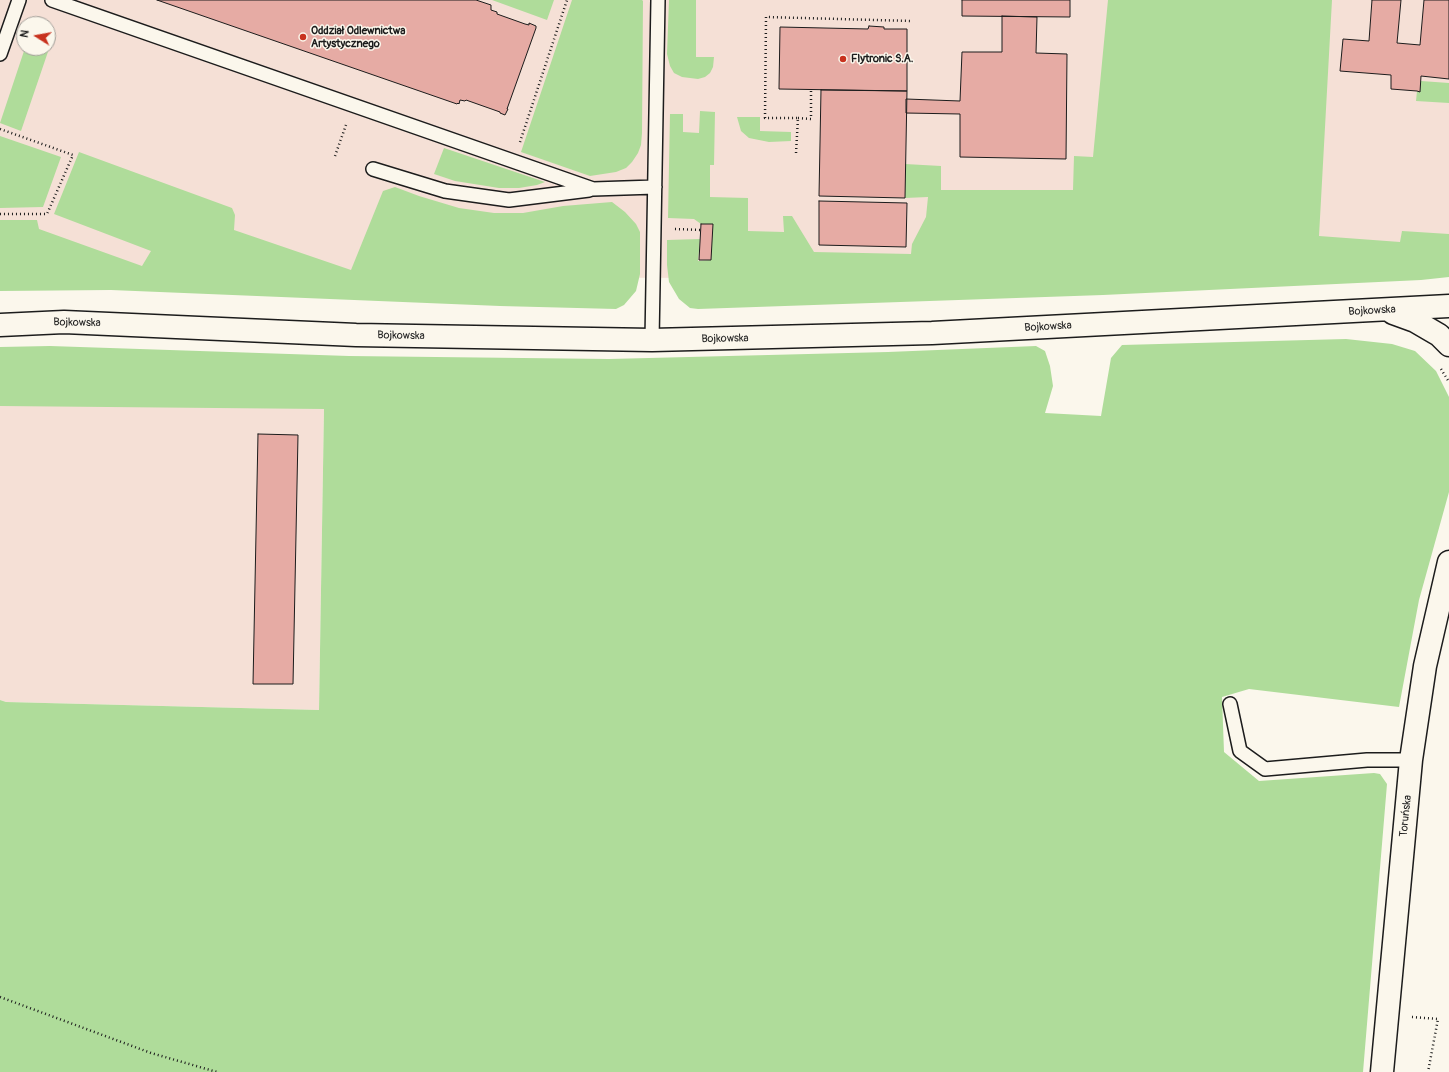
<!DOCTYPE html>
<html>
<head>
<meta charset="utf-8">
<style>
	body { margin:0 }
	#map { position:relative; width:1449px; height:1072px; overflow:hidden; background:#fbf7ec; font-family:Pangolin,sans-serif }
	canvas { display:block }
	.north { position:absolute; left:16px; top:16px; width:40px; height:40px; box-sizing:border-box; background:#fbf7ec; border:1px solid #a29f99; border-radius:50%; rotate:281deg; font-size:11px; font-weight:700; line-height:16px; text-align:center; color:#1c1c1c }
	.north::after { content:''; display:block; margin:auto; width:14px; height:18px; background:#c8321e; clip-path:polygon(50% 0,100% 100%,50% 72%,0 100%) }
</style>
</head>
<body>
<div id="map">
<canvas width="1449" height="1072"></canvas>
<div class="north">N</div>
</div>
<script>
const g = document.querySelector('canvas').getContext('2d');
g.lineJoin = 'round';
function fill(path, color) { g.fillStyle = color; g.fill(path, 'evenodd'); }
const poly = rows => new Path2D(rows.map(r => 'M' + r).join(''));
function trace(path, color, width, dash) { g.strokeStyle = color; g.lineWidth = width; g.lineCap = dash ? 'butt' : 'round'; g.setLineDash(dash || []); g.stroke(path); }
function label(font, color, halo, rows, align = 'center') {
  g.font = font + ' Pangolin,sans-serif'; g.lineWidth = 3; g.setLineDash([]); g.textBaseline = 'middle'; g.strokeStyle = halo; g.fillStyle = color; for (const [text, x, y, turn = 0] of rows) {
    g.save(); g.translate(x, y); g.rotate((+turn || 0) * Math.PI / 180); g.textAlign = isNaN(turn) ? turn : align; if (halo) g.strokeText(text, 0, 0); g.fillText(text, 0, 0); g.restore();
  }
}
fill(poly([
	[0,0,1449,0,1449,273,726,278,321,277,0,272],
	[24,24,48,24,48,48,24,48],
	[0,405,324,408,319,710,6,702,0,700]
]), '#f5e0d6');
fill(poly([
	[492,0,554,0,547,20],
	[572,0,642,0,643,1,642,133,641,145,638,153,632,162,626,168,616,172,590,176,521,152],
	[669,0,696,0,696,57,714,57,713,67,710,73,705,77,698,79,682,77,674,73,670,66,667,54],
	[1108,0,1332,0,1319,236,1400,242,1402,231,1449,234,1449,277,1421,280,1103,295,698,309,690,308,679,299,669,282,667,265,667,240,700,239,698,261,711,260,713,224,701,224,694,219,668,218,670,114,683,114,683,132,699,133,700,111,715,112,714,165,710,165,710,197,748,198,748,231,784,232,783,216,792,216,814,252,911,254,912,244,926,217,928,197,905,198,905,164,941,166,941,190,1073,190,1074,156,1093,157],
	[48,39,52,40,21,131,0,123,25,48,48,48],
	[1421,81,1449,83,1449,103,1416,101,1417,91,1419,92],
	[737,117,760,117,760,131,791,132,791,141,769,142,749,138,741,131],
	[0,136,61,157,43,207,0,208],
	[444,148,545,182,537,185,519,188,499,188,455,181,434,174],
	[79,152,232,208,235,215,234,230,351,270,383,191,395,187,419,196,459,208,494,213,523,213,563,206,612,202,625,212,636,224,640,232,640,274,636,291,624,305,616,309,500,306,111,290,0,291,0,220,37,220,39,229,142,266,151,251,54,214],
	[1346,339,1392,344,1415,351,1436,371,1449,397,1449,492,1419,600,1399,707,1249,689,1222,697,1224,752,1259,781,1374,773,1380,774,1387,784,1363,1072,0,1072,0,700,6,702,319,710,324,409,0,406,0,347,50,346,349,356,609,359,888,352,1036,346,1045,351,1050,366,1053,386,1045,413,1101,416,1111,358,1122,345]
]), '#afdc9a');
const building = poly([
	[157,0,476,0,491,5,491,10,497,12,497,14,525,24,529,25,529,23,536,26,536,28,507,109,508,109,505,115,500,113,500,112,466,100,465,101,460,100,459,104,458,103,457,104,157,0],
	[962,0,1070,0,1070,17,962,16,962,0],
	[1372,0,1401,0,1397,43,1420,45,1424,0,1449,0,1449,79,1421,76,1420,92,1417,91,1391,89,1391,75,1340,71,1343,39,1369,41,1372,0],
	[1002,16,1037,17,1036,53,1067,54,1066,159,960,157,960,114,906,113,906,99,960,101,962,52,1002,52,1002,16],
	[869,26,884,27,884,29,907,29,907,91,779,89,780,27,868,29,869,26],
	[821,90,907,91,905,198,819,196,821,90],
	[819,201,907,203,906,247,819,245,819,201],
	[701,224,713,224,711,260,699,260,701,224],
	[258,434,298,435,293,684,253,684,258,434]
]);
fill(building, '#e6aba4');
trace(building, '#1c1c1c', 1);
const service = poly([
	[52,0,593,189,655,187],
	[0,54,19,0],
	[373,169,445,191,509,200,589,190],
	[652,340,658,0],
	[1230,704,1240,751,1265,769,1367,760,1411,760]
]);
const tertiary = poly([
	[1393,313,1415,321,1439,335,1449,345],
	[0,325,64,322,356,335,652,340,932,333,1449,306],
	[1382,1072,1411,760,1425,666,1449,562]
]);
trace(service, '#1c1c1c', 16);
trace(tertiary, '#1c1c1c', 25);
trace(poly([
	[798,118,811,119,811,90],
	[0,129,73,155,47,214,0,214],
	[520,142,567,0],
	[796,153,798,118,765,118,766,17,912,21],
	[335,156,346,125],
	[675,229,701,230],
	[1441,369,1449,382],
	[0,997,151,1053,217,1072],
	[1412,1017,1438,1019,1428,1072]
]), '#1c1c1c', 2.5, [1, 3]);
trace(service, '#fbf7ec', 13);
trace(tertiary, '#fbf7ec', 22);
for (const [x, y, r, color] of [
	[303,37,4,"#c8321e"],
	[843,59,4,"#c8321e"]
]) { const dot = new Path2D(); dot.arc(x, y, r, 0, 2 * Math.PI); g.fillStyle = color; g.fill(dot); trace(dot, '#fbf7ec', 1.5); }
label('bold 11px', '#1c1c1c', '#fbf7ec', [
	["Oddział Odlewnictwa",311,31],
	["Artystycznego",311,44],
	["Flytronic S.A.",851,59]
], 'left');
label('11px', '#1c1c1c', '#fbf7ec', [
	["Bojkowska",1372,311,-3],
	["Bojkowska",77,323,1],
	["Bojkowska",1048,327,-3],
	["Bojkowska",401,336,1],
	["Bojkowska",725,339,-1],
	["Toruńska",1406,816,-84]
]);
</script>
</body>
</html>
